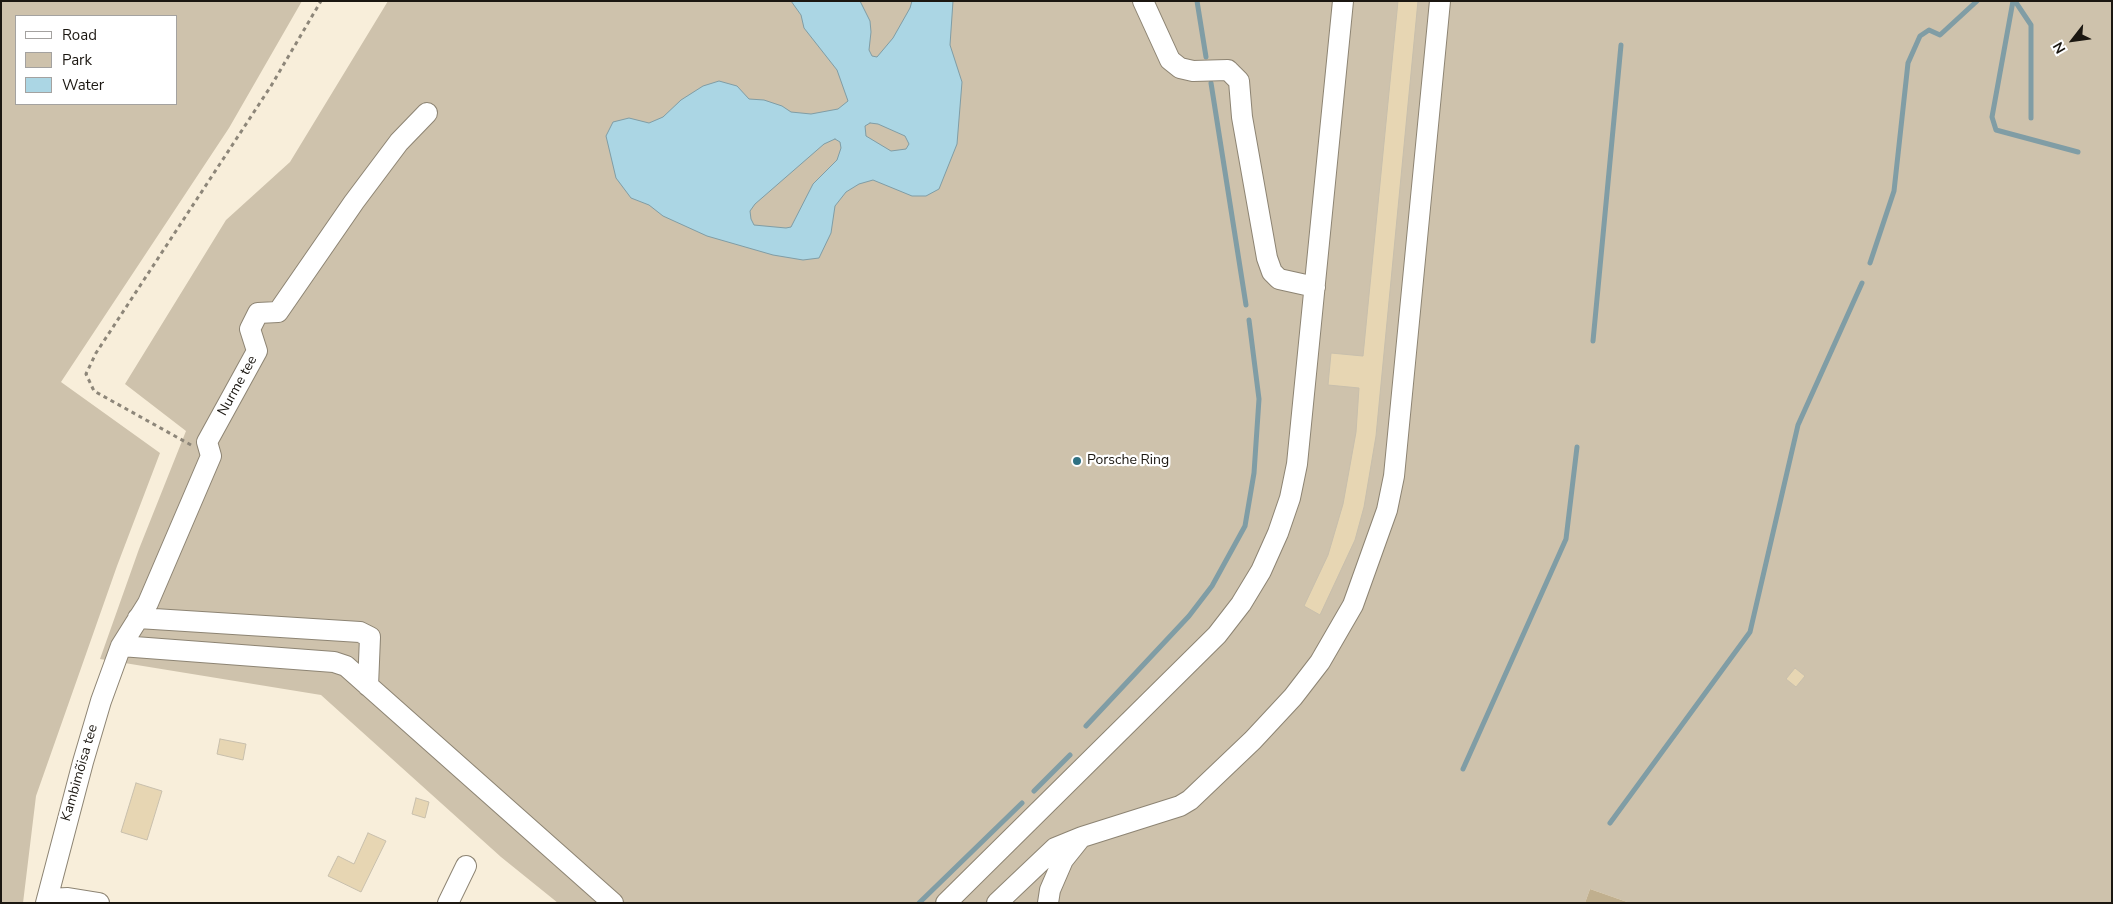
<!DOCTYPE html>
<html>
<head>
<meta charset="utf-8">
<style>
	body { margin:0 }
	#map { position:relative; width:2113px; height:904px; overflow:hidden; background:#f8eeda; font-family:"Nunito Sans",sans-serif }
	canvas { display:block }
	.frame { position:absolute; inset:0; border:2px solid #1b1711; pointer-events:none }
	.legend { position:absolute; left:15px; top:15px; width:162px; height:90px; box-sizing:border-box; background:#fff; border:1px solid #a4a2a0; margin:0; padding:6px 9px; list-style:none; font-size:15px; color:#1b1711 }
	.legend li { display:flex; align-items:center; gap:10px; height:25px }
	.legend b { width:25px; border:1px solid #a4a2a0 }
	.north { position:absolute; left:2048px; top:15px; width:50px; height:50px; -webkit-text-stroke:4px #fff; paint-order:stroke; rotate:240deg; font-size:14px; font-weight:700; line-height:20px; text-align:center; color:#1b1711 }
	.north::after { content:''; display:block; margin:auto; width:18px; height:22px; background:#1b1711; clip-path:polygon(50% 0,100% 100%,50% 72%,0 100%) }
</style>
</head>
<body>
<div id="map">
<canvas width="2113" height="904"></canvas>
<div class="frame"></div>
<ul class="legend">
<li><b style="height:6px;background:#fff"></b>Road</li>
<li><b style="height:14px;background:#cec2ac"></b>Park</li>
<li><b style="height:14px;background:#abd6e4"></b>Water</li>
</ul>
<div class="north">N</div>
</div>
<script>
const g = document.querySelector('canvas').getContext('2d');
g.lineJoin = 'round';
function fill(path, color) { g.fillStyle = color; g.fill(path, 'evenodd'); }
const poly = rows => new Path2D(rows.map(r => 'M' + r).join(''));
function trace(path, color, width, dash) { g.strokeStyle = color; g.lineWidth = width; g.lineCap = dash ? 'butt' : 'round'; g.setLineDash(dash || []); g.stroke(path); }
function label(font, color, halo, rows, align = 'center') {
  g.font = font + ' "Nunito Sans",sans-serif'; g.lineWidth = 4.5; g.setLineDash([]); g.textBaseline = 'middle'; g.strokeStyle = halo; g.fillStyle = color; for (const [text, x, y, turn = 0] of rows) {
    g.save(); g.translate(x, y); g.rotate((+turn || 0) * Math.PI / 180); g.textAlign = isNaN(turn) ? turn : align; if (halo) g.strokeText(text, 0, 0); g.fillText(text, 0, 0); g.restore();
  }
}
fill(poly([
	[1,1,302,1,229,128,61,382,160,453,117,566,36,796,23,903,1,903],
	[16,16,176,16,176,104,16,104],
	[388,1,2112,1,2112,903,1630,903,1590,889,1585,903,558,903,501,857,321,695,100,659,139,549,186,431,125,384,226,220,290,162]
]), '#cec2ac');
fill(poly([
	[1590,889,1630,903,1585,903]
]), '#c0af8e');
const water = poly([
	[791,1,860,1,870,21,871,32,869,50,872,56,877,57,893,38,910,8,912,1,953,1,950,45,962,82,957,144,939,189,926,196,912,196,873,180,859,184,846,192,835,206,831,233,819,258,803,260,773,255,707,236,663,216,649,205,631,198,616,178,606,136,613,122,629,118,649,123,663,117,681,100,703,86,719,81,737,86,749,99,764,100,782,106,791,112,811,114,838,109,848,101,837,70,804,28,801,15,791,1],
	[870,123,878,124,905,136,909,144,906,149,891,151,866,136,865,126,870,123],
	[835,139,840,142,841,148,837,160,813,184,791,227,786,228,754,225,751,219,750,211,755,204,824,144,835,139]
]);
fill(water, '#abd6e4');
trace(water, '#809da5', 1);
trace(poly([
	[1197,1,1206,57],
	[2013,1,1992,117,1996,130,2078,152],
	[2015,1,2031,25,2031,118],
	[1211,83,1246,305],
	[1870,263,1894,191,1908,63,1920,36,1929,30,1940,35,1977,1],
	[1593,341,1621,45],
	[1086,726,1189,616,1212,586,1245,526,1254,473,1259,399,1249,320],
	[1463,769,1566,539,1577,447],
	[1034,791,1070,755],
	[1610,823,1750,632,1798,425,1862,283],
	[919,903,1022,803]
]), '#809da5', 5);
const building = poly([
	[1398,1,1418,1,1376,436,1364,507,1355,540,1320,615,1304,606,1328,555,1343,504,1356,432,1359,388,1328,385,1331,353,1363,356,1398,1],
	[1795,668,1805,676,1796,687,1786,679,1795,668],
	[220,739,246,744,243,760,217,754,220,739],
	[136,783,162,791,147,840,121,832,136,783],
	[416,798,429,802,425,818,412,814,416,798],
	[368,833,386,841,361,892,328,876,338,856,354,864,368,833]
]);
fill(building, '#e7d6b3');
trace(building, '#c8bfac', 1);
const minor = poly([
	[1143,1,1170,60,1180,68,1193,71,1228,70,1239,81,1242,117,1267,258,1272,272,1279,279,1315,287],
	[138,618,360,632,370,637,368,686],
	[121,646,334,662,346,666,613,903],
	[47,899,68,898,99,903],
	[46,903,83,762,101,701,121,646,148,603,211,456,207,442,257,351,250,329,258,313,278,312,354,202,399,142,427,113],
	[448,903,466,866],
	[946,903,1217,635,1241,604,1261,571,1278,533,1290,498,1297,464,1343,1],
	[997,903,1055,848,1082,837,1180,806,1190,800,1253,740,1293,697,1320,662,1353,605,1387,510,1394,476,1440,1],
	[1048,903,1050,890,1063,860,1079,840]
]);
trace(minor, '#8d8473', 22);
trace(poly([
	[191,445,94,391,86,374,96,353,271,86,321,1]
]), '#8d8679', 3, [4, 4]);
trace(minor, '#fff', 20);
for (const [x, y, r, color] of [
	[1077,461,5,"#2f7183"]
]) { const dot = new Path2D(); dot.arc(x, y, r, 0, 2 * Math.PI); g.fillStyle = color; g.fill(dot); trace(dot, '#fff', 2); }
label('14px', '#1b1711', '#fff', [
	["Nurme tee",238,386,-61],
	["Kambimõisa tee",80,773,-74]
]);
label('14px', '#1b1711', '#fff', [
	["Porsche Ring",1087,461]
], 'left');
</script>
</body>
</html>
